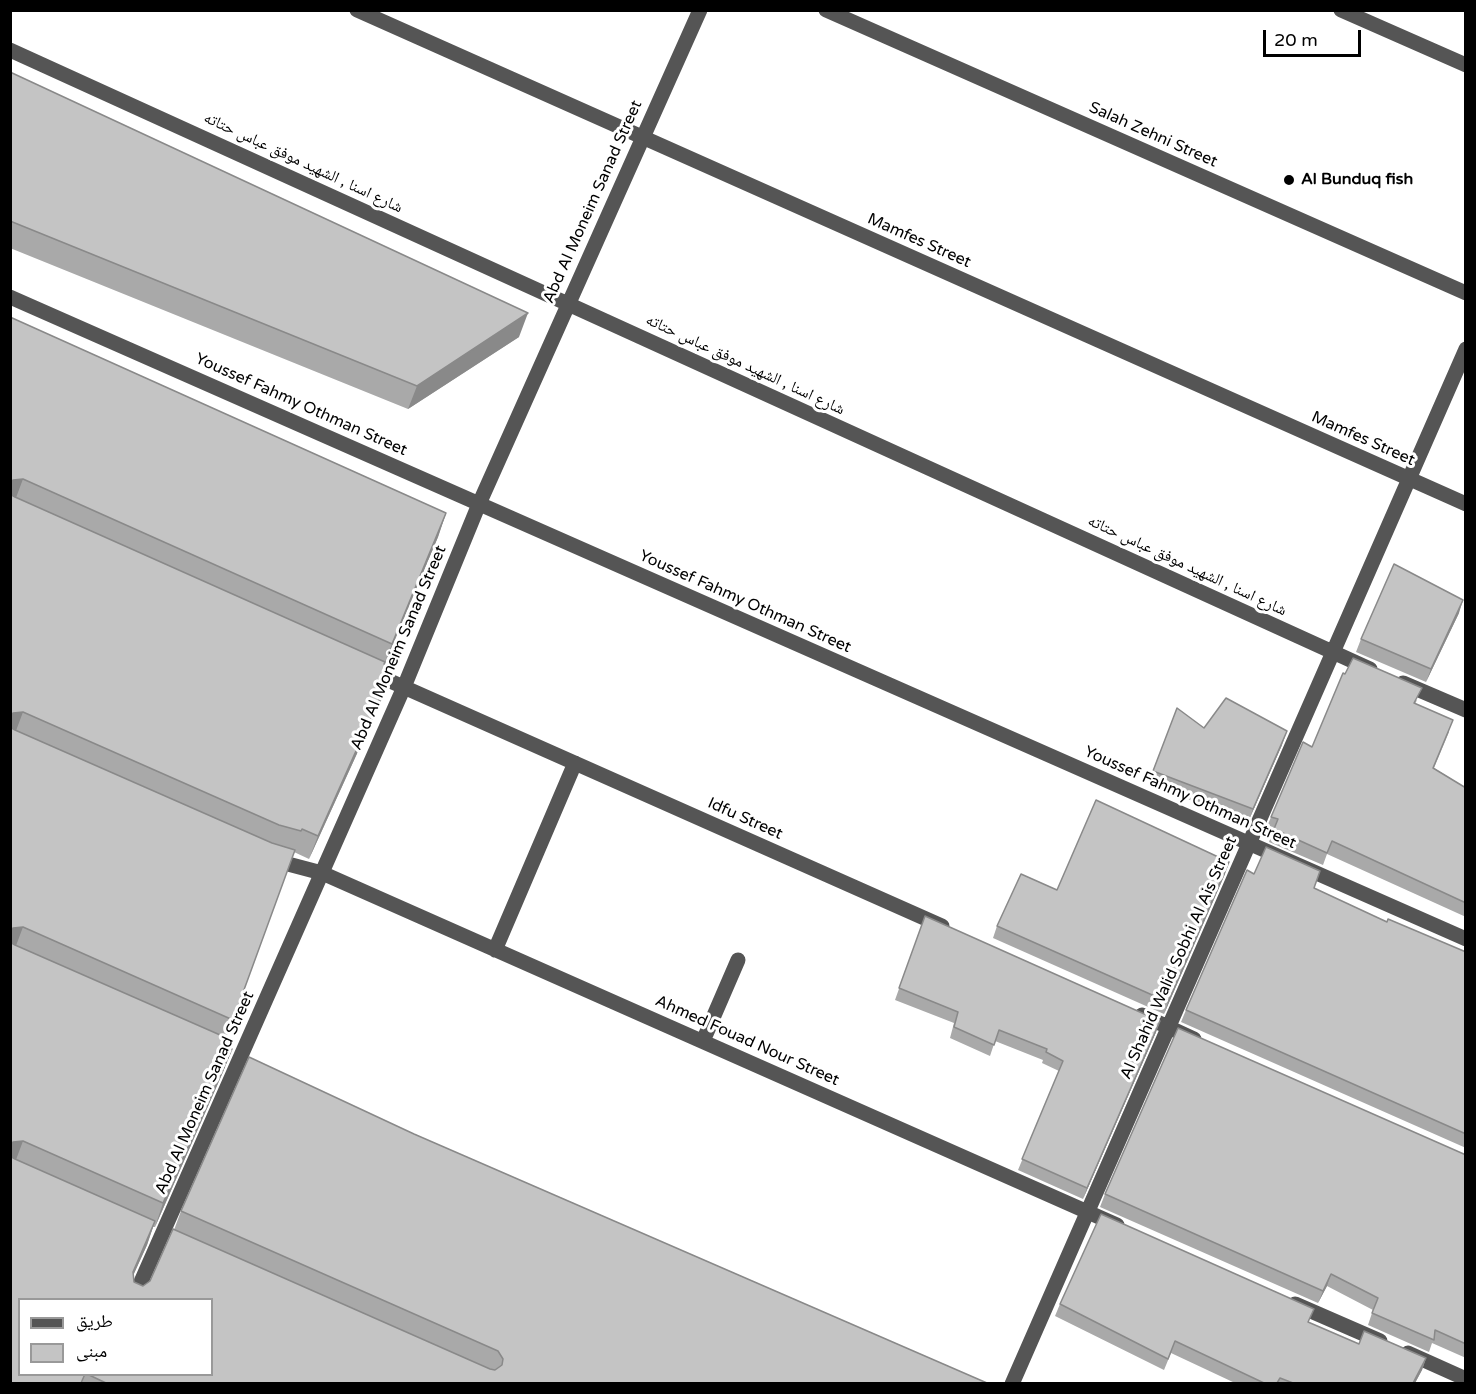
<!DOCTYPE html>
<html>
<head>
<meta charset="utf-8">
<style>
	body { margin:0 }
	#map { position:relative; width:1476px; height:1394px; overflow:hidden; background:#fff; font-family:"Varela Round","Noto Naskh Arabic",sans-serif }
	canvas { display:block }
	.frame { position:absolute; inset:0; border:12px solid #000; pointer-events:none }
	.legend { position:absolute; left:18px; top:1298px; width:195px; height:78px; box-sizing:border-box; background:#fff; border:2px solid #999; margin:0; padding:8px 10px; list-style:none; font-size:18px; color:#000 }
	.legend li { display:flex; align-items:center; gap:12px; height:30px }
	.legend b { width:30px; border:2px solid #999 }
	.scale { position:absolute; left:1263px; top:30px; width:98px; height:27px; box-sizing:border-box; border:3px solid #000; border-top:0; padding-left:8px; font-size:18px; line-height:21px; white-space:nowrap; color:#000; -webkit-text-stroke:4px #fff; paint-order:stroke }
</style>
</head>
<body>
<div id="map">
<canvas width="1476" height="1394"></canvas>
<div class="frame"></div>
<ul class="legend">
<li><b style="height:8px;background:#555"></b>طريق</li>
<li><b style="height:16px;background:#c4c4c4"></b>مبنى</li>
</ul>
<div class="scale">20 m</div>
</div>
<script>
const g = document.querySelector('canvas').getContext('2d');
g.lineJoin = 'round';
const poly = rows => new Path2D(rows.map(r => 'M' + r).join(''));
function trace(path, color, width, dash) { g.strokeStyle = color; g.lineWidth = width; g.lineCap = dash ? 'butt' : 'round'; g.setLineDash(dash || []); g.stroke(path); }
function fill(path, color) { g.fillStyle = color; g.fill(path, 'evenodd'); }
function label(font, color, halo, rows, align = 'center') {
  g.font = font + ' "Varela Round","Noto Naskh Arabic",sans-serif'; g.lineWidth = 6; g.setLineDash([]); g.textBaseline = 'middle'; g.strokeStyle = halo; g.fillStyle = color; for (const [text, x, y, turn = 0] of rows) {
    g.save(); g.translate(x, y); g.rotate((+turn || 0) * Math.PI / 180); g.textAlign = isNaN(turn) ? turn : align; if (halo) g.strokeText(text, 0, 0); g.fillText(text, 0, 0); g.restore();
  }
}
trace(poly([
	[357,10,1466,504],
	[826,10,1466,293],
	[1341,10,1466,65],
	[10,50,1370,669],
	[10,297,1466,939],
	[372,673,942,926],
	[1403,683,1466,710],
	[269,859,322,873,1117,1225],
	[495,950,575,763],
	[1142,1015,1194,1039],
	[703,1041,738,960],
	[133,1300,404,687,479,504,700,10],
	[1295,1304,1380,1341],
	[1408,1353,1466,1379],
	[1012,1384,1466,349]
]), '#555', 15);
fill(poly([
	[10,72,519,337,408,409,10,248],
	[10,317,446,513,438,537,385,664,393,668,385,692,309,859,294,852,224,1045,232,1049,223,1072,155,1227,153,1227,147,1245,133,1275,134,1282,143,1286,150,1281,174,1230,181,1211,414,1134,987,1383,10,1383],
	[212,1299,212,1374,20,1374],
	[1459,613,1426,682,1356,652,1361,639],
	[1417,700,1415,704,1449,732,1434,768,1466,788,1466,917,1327,854,1323,865,1269,842,1273,831,1266,829,1271,817,1312,747],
	[1177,708,1204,728,1282,745,1248,822,1148,784],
	[1225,874,1164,1014,993,938,997,926,1057,890],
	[1254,874,1314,888,1387,922,1466,952,1466,1148,1181,1022,1186,1010],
	[925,916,1156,1032,1083,1199,1018,1170,1059,1071,1042,1063,1043,1060,995,1041,990,1056,950,1038,954,1023,895,1000],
	[1466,1155,1466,1358,1432,1343,1429,1352,1368,1325,1373,1310,1327,1286,1318,1303,1100,1207,1105,1194],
	[1060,1304,1309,1323,1359,1344,1426,1358,1422,1370,1415,1383,1235,1383,1171,1353,1164,1370,1055,1316]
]), '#a9a9a9');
fill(poly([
	[528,313,519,337,408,409,417,386],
	[23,479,14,503,10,503,10,484,13,480],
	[446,513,438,537,383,667,392,644],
	[1463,600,1459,613,1426,682,1431,669],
	[393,668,385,692,309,859,318,836],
	[23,712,14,736,10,736,10,717,13,713],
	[1287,731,1282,745,1248,822,1253,809],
	[1229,862,1225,874,1164,1014,1168,1002],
	[23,927,14,951,10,951,10,932,13,928],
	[1160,1021,1156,1032,1083,1199,1087,1188],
	[232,1049,223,1072,155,1227,163,1203],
	[23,1141,14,1165,10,1165,10,1146,13,1142],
	[155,1221,147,1245,124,1296,133,1272],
	[1331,1274,1327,1286,1318,1303,1323,1291],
	[1426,1358,1422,1370,1415,1383,1413,1383]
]), '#898989');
const building = poly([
	[10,72,528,313,417,386,10,221,10,72],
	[10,317,446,513,392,644,23,479,13,480,10,484,10,317],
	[10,494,15,497,385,662,384,664,393,668,318,836,302,829,301,831,279,825,23,712,13,713,10,717,10,494],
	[1394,564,1463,600,1431,669,1361,639,1394,564],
	[1353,658,1422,688,1414,703,1453,720,1433,768,1466,788,1466,903,1332,841,1327,853,1274,829,1278,819,1271,817,1303,742,1312,747,1343,673,1345,674,1353,658],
	[1226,698,1287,731,1253,809,1153,771,1177,708,1204,728,1226,698],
	[10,727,15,730,272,843,295,850,233,1020,23,927,13,928,10,932,10,727],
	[1096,800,1229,862,1168,1002,997,926,1021,874,1057,890,1096,800],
	[1266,847,1320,871,1314,888,1387,922,1388,919,1466,952,1466,1134,1186,1010,1247,870,1254,874,1266,847],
	[925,916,1160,1021,1087,1188,1022,1159,1063,1061,1046,1052,1047,1049,999,1030,994,1045,954,1027,958,1012,899,988,925,916],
	[10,942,15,945,227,1038,224,1045,232,1049,163,1203,23,1141,13,1142,10,1146,10,942],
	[1178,1028,1466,1155,1466,1344,1435,1330,1434,1340,1372,1313,1378,1298,1331,1274,1323,1291,1105,1194,1178,1028],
	[249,1057,414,1134,987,1383,106,1383,87,1374,212,1374,212,1299,20,1299,20,1374,85,1374,81,1383,10,1383,10,1156,15,1159,155,1221,133,1272,134,1282,143,1286,150,1281,173,1229,490,1369,495,1370,502,1365,503,1359,498,1351,181,1211,249,1057],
	[1101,1214,1314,1309,1308,1322,1359,1344,1364,1331,1426,1358,1413,1383,1293,1383,1280,1378,1277,1383,1264,1383,1175,1341,1168,1359,1060,1304,1101,1214]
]);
fill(building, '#c4c4c4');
trace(building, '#898989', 1.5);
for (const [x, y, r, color] of [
	[1289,180,6,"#000"]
]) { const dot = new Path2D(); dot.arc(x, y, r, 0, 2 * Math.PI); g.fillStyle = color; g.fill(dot); trace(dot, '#fff', 2); }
label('16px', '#000', '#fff', [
	["Salah Zehni Street",1153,135,24],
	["شارع اسنا , الشهيد موفق عباس حتاته",303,163,25],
	["Abd Al Moneim Sanad Street",593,202,-66],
	["Mamfes Street",919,241,24],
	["شارع اسنا , الشهيد موفق عباس حتاته",745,365,25],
	["Youssef Fahmy Othman Street",301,405,24],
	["Mamfes Street",1363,439,24],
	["شارع اسنا , الشهيد موفق عباس حتاته",1187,566,25],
	["Youssef Fahmy Othman Street",745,602,24],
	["Abd Al Moneim Sanad Street",399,648,-67],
	["Youssef Fahmy Othman Street",1190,798,24],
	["Idfu Street",745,819,24],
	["Al Shahid Walid Sobhi Al Ais Street",1179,958,-66],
	["Ahmed Fouad Nour Street",747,1041,24],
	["Abd Al Moneim Sanad Street",205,1093,-66]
]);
label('bold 16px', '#000', '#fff', [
	["Al Bunduq fish",1301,180]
], 'left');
</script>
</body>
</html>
